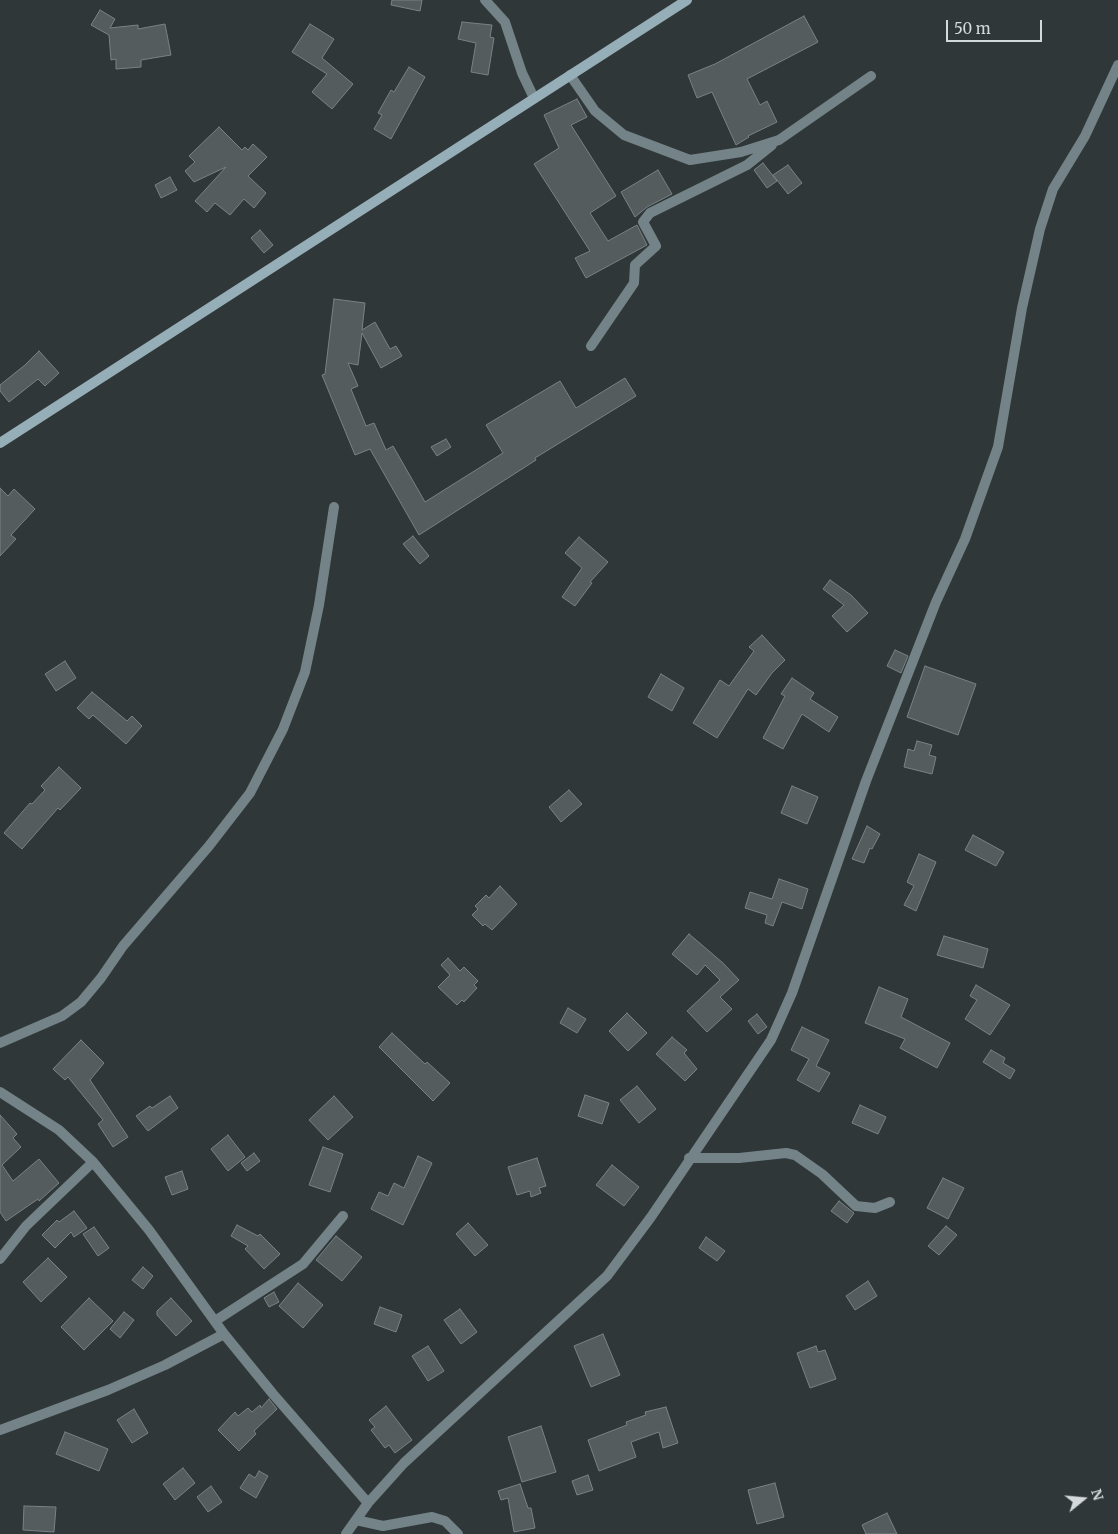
<!DOCTYPE html>
<html>
<head>
<meta charset="utf-8">
<style>
	body { margin:0 }
	#map { position:relative; width:1118px; height:1534px; overflow:hidden; background:#2f3739; font-family:Merriweather,serif }
	canvas { display:block }
	.north { position:absolute; left:1058px; top:1474px; width:50px; height:50px; -webkit-text-stroke:4px #2f3739; paint-order:stroke; rotate:73deg; font-size:14px; font-weight:700; line-height:20px; text-align:center; color:#d4d9da }
	.north::after { content:''; display:block; margin:auto; width:18px; height:22px; background:#d4d9da; clip-path:polygon(50% 0,100% 100%,50% 72%,0 100%) }
	.scale { position:absolute; left:946px; top:20px; width:96px; height:22px; box-sizing:border-box; border:2px solid #d4d9da; border-top:0; padding-left:6px; font-size:15px; line-height:18px; white-space:nowrap; color:#d4d9da; -webkit-text-stroke:4px #2f3739; paint-order:stroke }
</style>
</head>
<body>
<div id="map">
<canvas width="1118" height="1534"></canvas>
<div class="north">N</div>
<div class="scale">50 m</div>
</div>
<script>
const g = document.querySelector('canvas').getContext('2d');
g.lineJoin = 'round';
function fill(path, color) { g.fillStyle = color; g.fill(path, 'evenodd'); }
const poly = rows => new Path2D(rows.map(r => 'M' + r).join(''));
function trace(path, color, width, dash) { g.strokeStyle = color; g.lineWidth = width; g.lineCap = dash ? 'butt' : 'round'; g.setLineDash(dash || []); g.stroke(path); }
const building = poly([
	[392,0,422,0,420,11,391,5,392,0],
	[100,10,115,19,110,28,138,25,138,29,165,24,171,55,141,60,141,67,116,69,116,59,111,60,109,35,91,25,100,10],
	[804,16,818,42,747,79,760,105,767,101,777,122,748,136,749,137,736,145,712,92,697,98,688,75,715,64,804,16],
	[462,22,492,25,490,37,494,38,488,75,471,72,476,43,458,39,462,22],
	[310,24,334,39,322,58,353,84,332,109,312,92,327,74,292,52,310,24],
	[409,67,425,77,391,139,374,129,382,115,378,113,391,90,394,92,409,67],
	[577,99,587,117,571,125,616,196,590,213,608,241,637,225,647,245,586,278,575,258,590,251,534,164,559,148,544,115,577,99],
	[219,127,242,150,245,147,248,150,253,144,267,157,248,176,266,193,254,208,244,199,230,215,215,203,207,212,195,201,226,167,194,182,185,171,195,162,189,156,219,127],
	[763,163,777,181,767,188,754,170,763,163],
	[788,165,802,183,788,194,773,175,788,165],
	[658,170,672,194,647,207,635,217,621,192,658,170],
	[170,177,177,190,161,198,155,185,170,177],
	[260,230,273,245,264,253,251,238,260,230],
	[334,299,365,303,362,330,375,322,390,349,396,346,402,356,381,368,362,333,358,365,348,363,358,386,351,389,366,426,374,423,386,450,393,446,425,502,503,453,486,425,560,381,576,408,625,378,636,396,535,458,536,460,419,535,370,449,355,455,322,375,325,374,334,299],
	[39,351,59,373,45,386,38,379,9,402,0,391,0,385,25,365,39,351],
	[446,439,451,447,437,456,431,447,446,439],
	[0,488,8,496,14,489,35,509,11,535,16,539,0,556,0,488],
	[413,536,429,556,420,564,403,544,413,536],
	[579,537,608,562,590,582,592,583,575,606,562,597,582,568,565,553,579,537],
	[830,580,851,595,868,613,847,632,832,616,844,605,823,589,830,580],
	[762,635,785,660,772,673,756,695,748,689,717,738,693,723,720,680,729,686,754,651,749,647,762,635],
	[895,650,908,656,901,673,887,666,895,650],
	[65,661,76,678,56,691,45,674,65,661],
	[925,666,976,684,958,735,907,717,925,666],
	[661,674,684,688,672,711,648,697,661,674],
	[792,678,814,693,810,699,838,717,829,732,802,714,783,749,763,738,785,696,781,694,792,678],
	[92,692,127,721,132,716,142,726,126,744,93,715,89,719,77,708,92,692],
	[917,741,932,745,929,755,936,757,932,774,904,767,908,749,914,751,917,741],
	[59,767,81,788,60,810,58,808,22,849,4,833,30,803,32,804,45,790,41,786,59,767],
	[792,786,818,797,807,824,781,813,792,786],
	[569,790,582,804,561,822,549,807,569,790],
	[867,826,880,834,872,849,870,848,864,863,852,859,867,826],
	[973,835,1004,852,996,866,965,850,973,835],
	[919,854,936,862,916,911,904,905,914,886,907,882,919,854],
	[779,879,808,889,802,909,782,902,773,926,765,923,767,915,745,908,750,892,772,899,779,879],
	[500,886,517,904,492,930,485,924,483,926,472,915,478,909,475,906,486,895,489,898,500,886],
	[689,934,723,963,739,980,720,997,732,1009,707,1032,687,1011,720,980,705,965,697,975,672,954,689,934],
	[944,936,988,949,983,968,937,955,944,936],
	[448,958,460,971,464,967,478,981,474,985,477,988,464,1002,462,1000,457,1005,438,987,450,975,441,965,448,958],
	[976,985,1010,1005,990,1035,965,1019,977,1000,970,996,976,985],
	[879,987,908,999,901,1017,950,1043,937,1068,900,1048,905,1039,865,1023,879,987],
	[568,1008,586,1019,577,1033,560,1023,568,1008],
	[627,1013,647,1033,628,1051,609,1031,627,1013],
	[757,1014,767,1027,758,1034,748,1021,757,1014],
	[802,1027,829,1040,816,1066,830,1073,819,1092,797,1080,809,1059,791,1050,802,1027],
	[392,1033,425,1064,427,1062,450,1083,433,1101,379,1047,392,1033],
	[672,1037,687,1050,684,1053,697,1069,685,1081,656,1054,672,1037],
	[81,1040,104,1063,90,1080,128,1137,113,1147,98,1124,103,1120,68,1077,65,1080,53,1069,81,1040],
	[991,1050,1005,1058,1003,1063,1015,1070,1010,1079,983,1062,991,1050],
	[637,1086,656,1109,639,1123,620,1100,637,1086],
	[585,1095,609,1103,602,1124,578,1116,585,1095],
	[170,1096,178,1108,148,1131,136,1116,150,1106,152,1108,170,1096],
	[334,1096,353,1117,328,1140,309,1120,334,1096],
	[860,1105,886,1117,878,1134,852,1123,860,1105],
	[0,1115,17,1134,13,1138,21,1147,2,1165,13,1181,39,1159,59,1183,39,1201,38,1199,6,1221,0,1212,0,1115],
	[228,1135,245,1157,228,1171,211,1149,228,1135],
	[323,1147,343,1154,330,1192,309,1185,323,1147],
	[254,1153,260,1161,247,1171,241,1163,254,1153],
	[418,1156,432,1163,403,1225,371,1209,379,1192,388,1196,394,1183,404,1188,418,1156],
	[537,1158,546,1186,539,1188,541,1193,531,1197,530,1191,517,1195,508,1167,537,1158],
	[612,1165,639,1187,624,1206,596,1185,612,1165],
	[182,1171,188,1189,172,1195,165,1177,182,1171],
	[943,1178,964,1188,948,1219,927,1208,943,1178],
	[839,1201,854,1213,847,1223,831,1211,839,1201],
	[74,1211,87,1228,74,1237,71,1232,55,1248,42,1235,57,1220,59,1222,74,1211],
	[468,1223,488,1245,475,1256,456,1234,468,1223],
	[237,1225,258,1236,260,1234,280,1254,264,1269,245,1249,248,1246,231,1236,237,1225],
	[946,1226,957,1235,939,1255,928,1246,946,1226],
	[94,1227,109,1248,98,1256,83,1234,94,1227],
	[336,1236,362,1257,342,1281,316,1260,336,1236],
	[706,1237,725,1251,717,1261,699,1248,706,1237],
	[48,1258,67,1277,41,1302,23,1282,48,1258],
	[143,1267,153,1276,143,1289,132,1280,143,1267],
	[868,1281,877,1296,855,1310,846,1296,868,1281],
	[298,1283,323,1305,303,1328,279,1306,298,1283],
	[274,1292,279,1302,269,1307,264,1298,274,1292],
	[89,1298,113,1321,84,1350,61,1327,89,1298],
	[171,1298,192,1321,176,1336,157,1315,157,1311,171,1298],
	[380,1307,402,1315,396,1332,374,1324,380,1307],
	[460,1309,477,1332,461,1344,444,1320,460,1309],
	[124,1312,134,1320,120,1338,110,1329,124,1312],
	[603,1334,620,1375,591,1387,574,1346,603,1334],
	[428,1346,444,1371,428,1381,412,1356,428,1346],
	[816,1346,818,1352,825,1350,836,1379,810,1388,797,1353,816,1346],
	[269,1399,277,1409,254,1431,256,1434,239,1451,218,1430,235,1412,238,1416,248,1408,252,1412,260,1405,261,1408,269,1399],
	[386,1406,412,1440,395,1453,389,1445,385,1448,371,1430,375,1427,369,1420,386,1406],
	[666,1407,678,1443,663,1448,659,1432,631,1442,636,1457,599,1471,588,1440,627,1425,626,1422,646,1415,645,1412,666,1407],
	[134,1409,148,1433,132,1443,117,1420,134,1409],
	[541,1426,556,1472,522,1482,508,1437,541,1426],
	[65,1432,108,1449,99,1471,56,1454,65,1432],
	[183,1468,195,1483,175,1500,163,1484,183,1468],
	[259,1471,268,1476,256,1498,240,1488,249,1474,255,1478,259,1471],
	[588,1475,593,1490,577,1495,572,1481,588,1475],
	[775,1483,784,1517,757,1524,748,1490,775,1483],
	[520,1484,528,1508,531,1508,535,1528,514,1532,508,1498,501,1500,498,1491,520,1484],
	[211,1486,222,1502,208,1512,197,1497,211,1486],
	[24,1506,56,1507,54,1532,23,1530,24,1506],
	[887,1513,897,1534,866,1534,862,1525,887,1513]
]);
fill(building, '#545c5e');
trace(building, '#798285', 1);
trace(poly([
	[485,0,505,22,522,73,534,98],
	[570,75,595,111,624,135,690,160,741,152,779,140,871,76],
	[591,346,634,283,635,265,656,246,643,222,650,213,747,165,772,145],
	[0,1043,62,1016,81,1002,101,978,123,946,209,846,250,793,283,729,305,672,319,605,334,507],
	[0,1092,59,1130,93,1162,149,1230,224,1334,273,1394,368,1503],
	[689,1158,739,1158,786,1153,795,1155,822,1174,856,1206,875,1208,890,1202],
	[0,1259,26,1226,93,1162],
	[215,1321,303,1264,343,1216],
	[0,1430,108,1390,165,1365,224,1334],
	[356,1520,383,1526,432,1517,445,1521,458,1534],
	[346,1534,368,1503,404,1463,607,1276,651,1217,771,1040,792,993,866,781,936,602,965,539,998,447,1022,308,1040,229,1053,189,1085,136,1118,65]
]), '#738388', 10);
trace(poly([
	[0,443,687,0]
]), '#96aeb7', 10);
</script>
</body>
</html>
